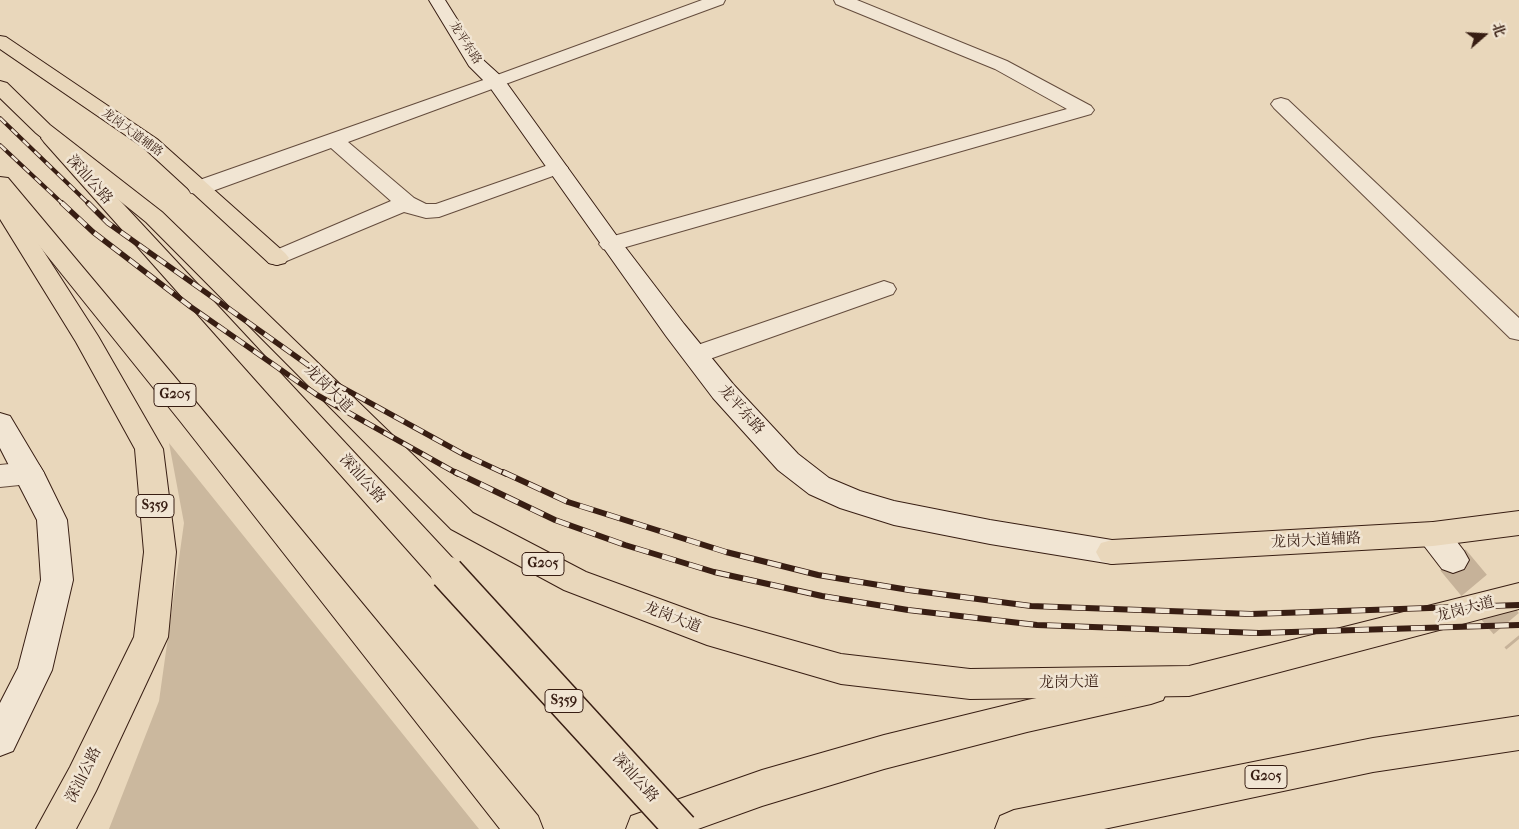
<!DOCTYPE html>
<html>
<head>
<meta charset="utf-8">
<style>
	body { margin:0 }
	#map { position:relative; width:1519px; height:829px; overflow:hidden; background:#e9d7bb; font-family:"IM FELL French Canon","Noto Serif SC",serif }
	canvas { display:block }
	.north { position:absolute; left:1459px; top:10px; width:50px; height:50px; -webkit-text-stroke:4px #f1e5d3; paint-order:stroke; rotate:71deg; font-size:14px; font-weight:700; line-height:20px; text-align:center; color:#381e13 }
	.north::after { content:''; display:block; margin:auto; width:18px; height:22px; background:#381e13; clip-path:polygon(50% 0,100% 100%,50% 72%,0 100%) }
</style>
</head>
<body>
<div id="map">
<canvas width="1519" height="829"></canvas>
<div class="north">北</div>
</div>
<script>
const g = document.querySelector('canvas').getContext('2d');
g.lineJoin = 'round';
function fill(path, color) { g.fillStyle = color; g.fill(path, 'evenodd'); }
const poly = rows => new Path2D(rows.map(r => 'M' + r).join(''));
function trace(path, color, width, dash) { g.strokeStyle = color; g.lineWidth = width; g.lineCap = dash ? 'butt' : 'round'; g.setLineDash(dash || []); g.stroke(path); }
function label(font, color, halo, rows, align = 'center') {
  g.font = font + ' "IM FELL French Canon","Noto Serif SC",serif'; g.lineWidth = 5; g.setLineDash([]); g.textBaseline = 'middle'; g.strokeStyle = halo; g.fillStyle = color; for (const [text, x, y, turn = 0] of rows) {
    g.save(); g.translate(x, y); g.rotate((+turn || 0) * Math.PI / 180); g.textAlign = isNaN(turn) ? turn : align; if (halo) g.strokeText(text, 0, 0); g.fillText(text, 0, 0); g.restore();
  }
}
fill(poly([
	[169,443,479,829,109,829,159,701,184,523]
]), '#cbb89e');
trace(poly([
	[1453,560,1519,639]
]), '#c6b299', 33, [33, 17]);
const street = poly([
	[702,0,725,0,723,4,348,142,414,198,426,204,436,204,557,162,564,164,568,168,564,172,439,217,426,218,404,212,277,265,269,263,265,258,269,253,391,201,331,148,207,193,199,194,191,193,188,188,191,183,489,78,702,0],
	[834,0,857,0,1007,61,1091,106,1094,110,1091,114,619,249,611,251,603,249,599,244,603,239,1067,109,995,69,836,4,834,0],
	[1281,98,1288,100,1519,318,1519,340,1510,338,1274,108,1271,104,1274,100,1281,98],
	[884,281,893,284,896,289,893,294,704,361,695,364,686,361,682,355,686,349,884,281],
	[29,462,39,465,44,473,39,481,29,484,0,487,0,465,29,462]
]);
const secondary = poly([
	[429,0,445,0,482,59,503,78,619,239,684,324,733,384,798,454,829,478,860,491,894,501,990,520,1112,540,1123,543,1128,552,1123,561,1112,564,990,544,894,525,840,508,809,494,778,470,713,398,666,336,489,86,469,66,429,0],
	[0,413,10,416,44,473,67,520,73,580,52,670,13,751,0,756,0,703,18,668,41,580,37,520,0,448,0,413],
	[1433,522,1444,525,1464,551,1469,560,1464,569,1453,573,1442,569,1422,543,1418,534,1422,525,1433,522]
]);
const primary = poly([
	[0,36,6,37,157,139,285,253,289,258,285,263,277,265,269,263,143,147,0,49,0,36],
	[51,132,58,134,458,564,463,573,458,582,447,586,436,582,44,142,41,138,44,134,51,132],
	[0,194,8,196,98,336,163,449,176,552,168,637,96,791,76,829,36,829,70,767,134,637,144,552,135,449,76,342,0,219,0,194],
	[1519,511,1519,535,1433,546,1112,564,1101,561,1096,552,1101,543,1112,540,1433,522,1519,511],
	[1151,674,1163,678,1168,689,1163,700,1151,704,1027,732,884,769,762,806,698,829,626,829,631,816,762,770,884,735,1027,700,1151,674]
]);
const highway = poly([
	[0,81,7,83,50,125,162,212,473,513,586,572,709,617,841,654,970,669,1189,666,1519,583,1519,609,1189,696,970,699,841,684,707,645,564,590,451,529,146,222,36,133,0,98,0,81],
	[0,177,8,178,200,407,538,816,543,829,500,829,180,421,0,197,0,177],
	[1519,716,1519,750,1373,772,1104,829,995,829,1000,816,1014,810,1373,738,1519,716]
]);
trace(street, '#644c3d', 2);
trace(secondary, '#381e13', 2);
trace(primary, '#381e13', 2);
trace(highway, '#381e13', 2);
fill(street, '#f1e5d3');
fill(secondary, '#f1e5d3');
fill(primary, '#e9d7bb');
fill(highway, '#e9d7bb');
const railFar2 = poly([
	[0,118,89,204],
	[0,145,63,204]
]);
const railFar1 = poly([
	[62,203,93,232,191,307,317,395,458,474],
	[88,203,108,223,332,382,463,454,506,474]
]);
const rail = poly([
	[455,472,555,520,625,545,714,572,822,596,908,610,1037,625,1259,633,1519,625],
	[503,472,568,502,726,552,818,575,909,590,1031,606,1251,614,1519,605]
]);
trace(railFar2, '#381e13', 4);
trace(railFar1, '#381e13', 5.5);
trace(rail, '#381e13', 6);
trace(railFar2, '#f1e5d3', 2.5, [8]);
trace(railFar1, '#f1e5d3', 4, [11]);
trace(rail, '#f1e5d3', 4.5, [14]);
const primaryBridge = poly([
	[447,573,681,829]
]);
trace(primaryBridge, '#381e13', 36, []);
trace(primaryBridge, '#e9d7bb', 33);
label('12px', '#381e13', '#f1e5d3', [
	["龙平东路",465,43,57],
	["龙岗大道辅路",132,133,36]
]);
for (const [x, y, w] of [
	[175,395,42],
	[155,506,38],
	[543,564,42],
	[564,701,38],
	[1266,777,42]
]) { const box = new Path2D(); box.roundRect(x - w / 2, y - 11.5, w, 23, 4); g.fillStyle = '#f1e5d3'; g.fill(box); trace(box, '#381e13', 1); }
label('bold 14px', '#381e13', null, [
	["G205",175,395],
	["S359",155,506],
	["G205",543,564],
	["S359",564,701],
	["G205",1266,777]
]);
label('15px', '#381e13', '#f1e5d3', [
	["深汕公路",89,180,48],
	["龙岗大道",328,389,45],
	["龙平东路",741,410,48],
	["深汕公路",362,479,48],
	["龙岗大道辅路",1316,541,-3],
	["龙岗大道",1465,610,-15],
	["龙岗大道",672,618,21],
	["龙岗大道",1069,683,-1],
	["深汕公路",84,775,-63],
	["深汕公路",635,778,48]
]);
</script>
</body>
</html>
